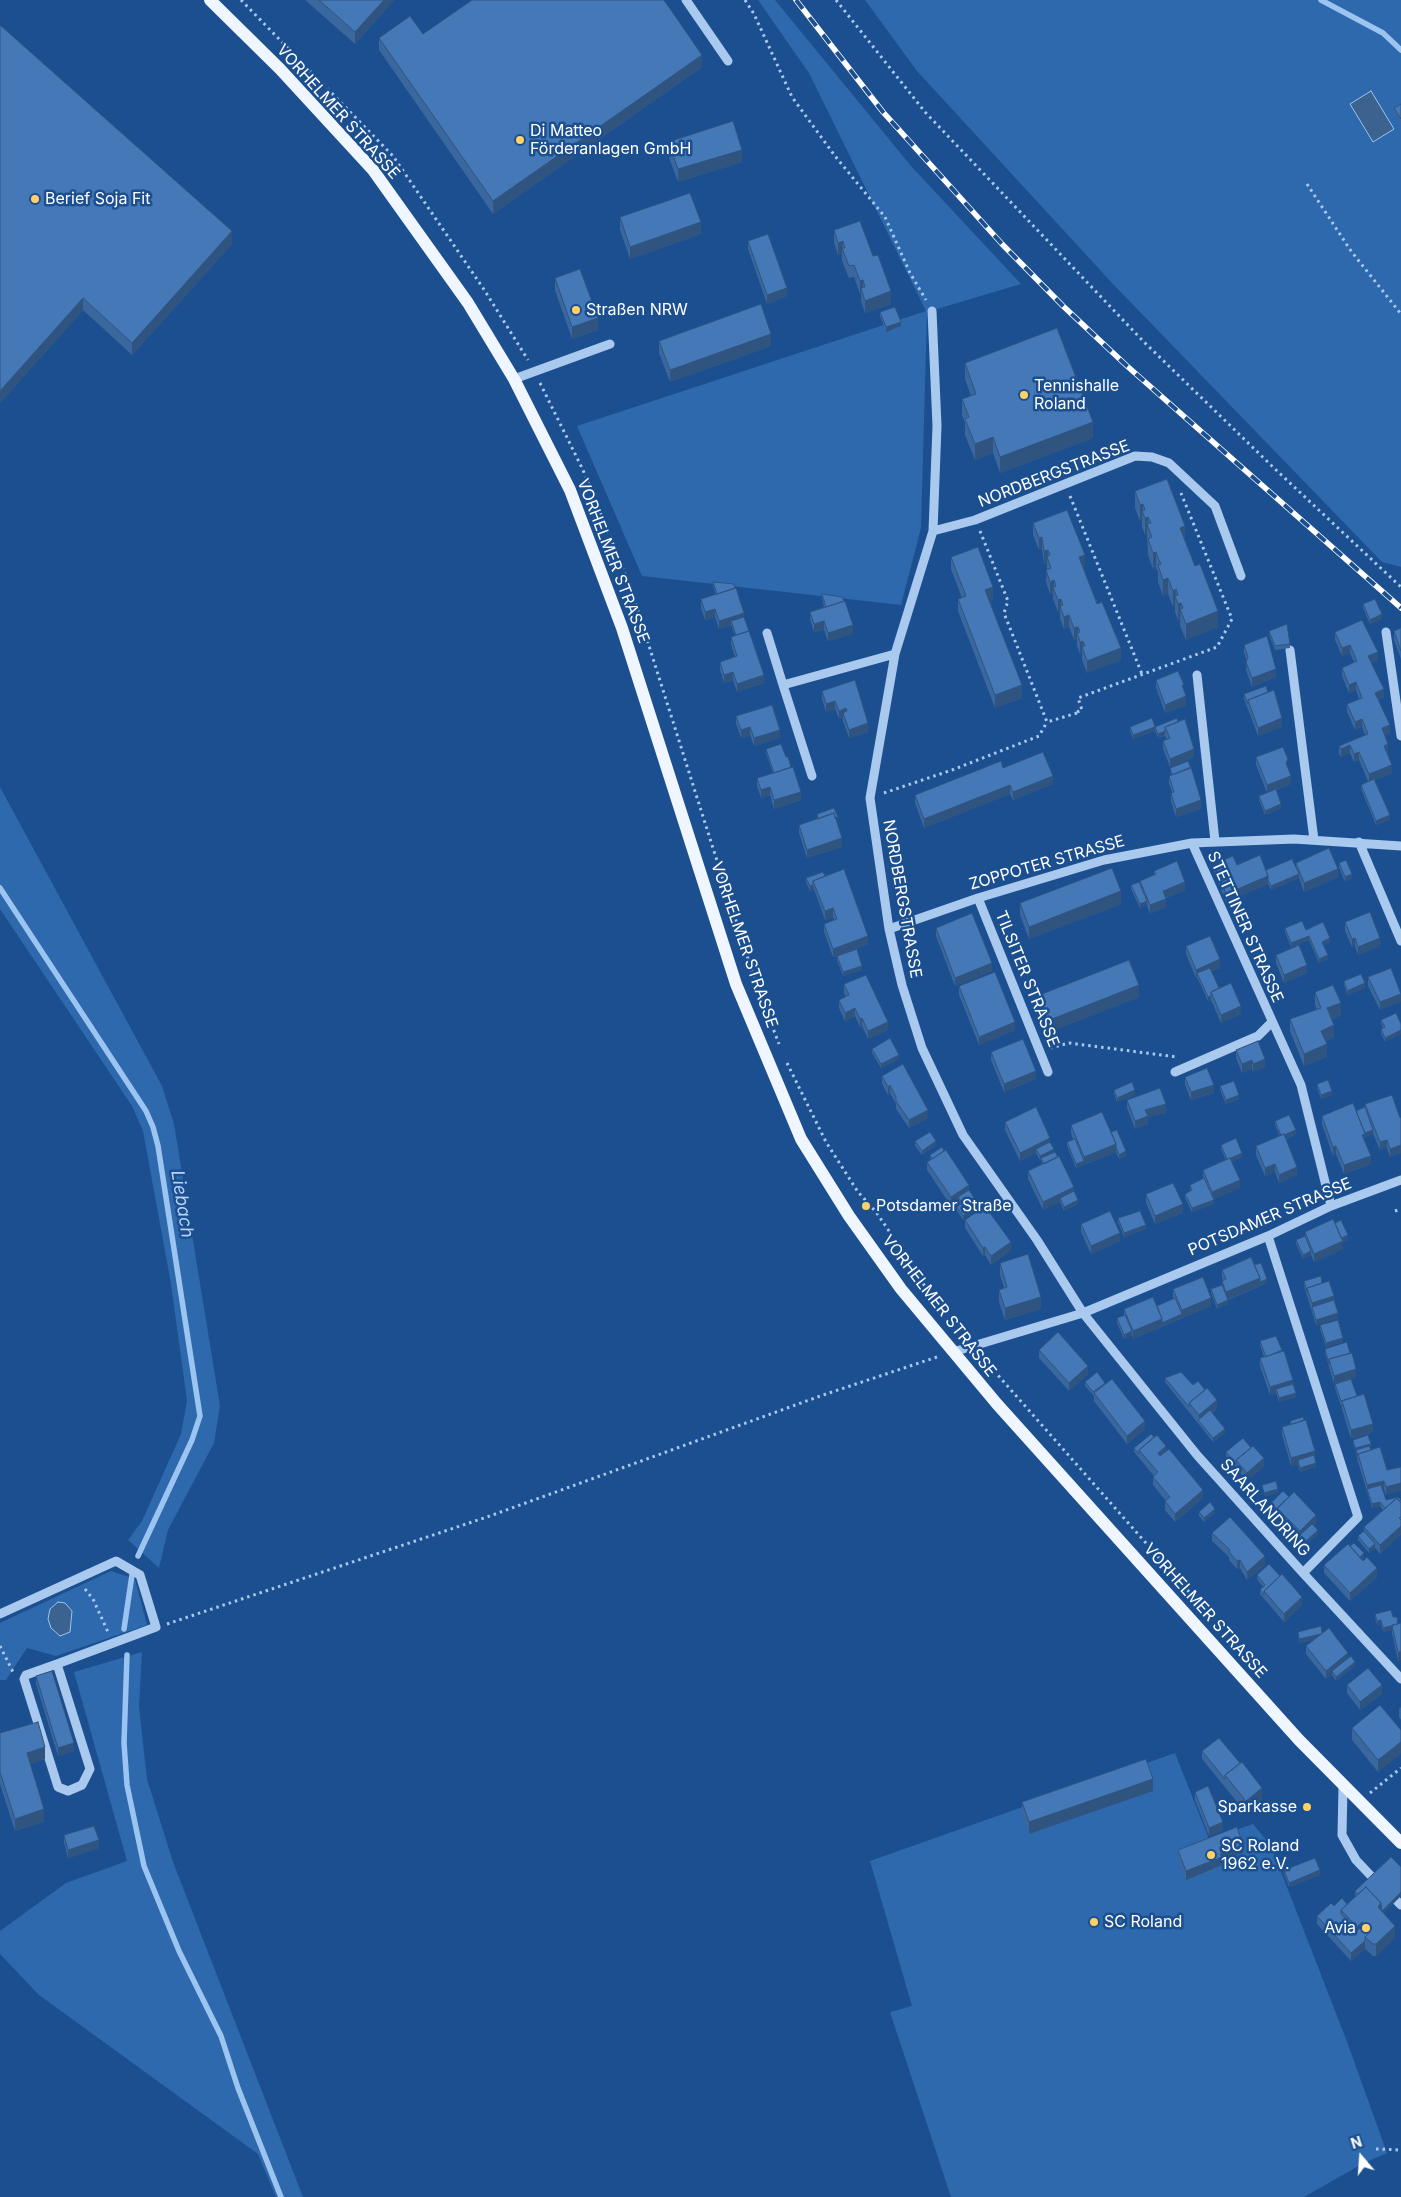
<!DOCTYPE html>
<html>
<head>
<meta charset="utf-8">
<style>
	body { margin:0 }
	#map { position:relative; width:1401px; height:2197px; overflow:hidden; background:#1b4f8f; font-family:Inter,sans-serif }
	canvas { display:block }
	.north { position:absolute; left:1336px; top:2132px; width:50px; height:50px; -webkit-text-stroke:4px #1b4f8f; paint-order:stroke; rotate:342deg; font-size:14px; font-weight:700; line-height:20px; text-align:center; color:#fff }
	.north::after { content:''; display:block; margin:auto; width:18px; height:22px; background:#fff; clip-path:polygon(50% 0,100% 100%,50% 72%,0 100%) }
</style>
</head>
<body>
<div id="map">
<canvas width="1401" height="2197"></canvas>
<div class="north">N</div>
</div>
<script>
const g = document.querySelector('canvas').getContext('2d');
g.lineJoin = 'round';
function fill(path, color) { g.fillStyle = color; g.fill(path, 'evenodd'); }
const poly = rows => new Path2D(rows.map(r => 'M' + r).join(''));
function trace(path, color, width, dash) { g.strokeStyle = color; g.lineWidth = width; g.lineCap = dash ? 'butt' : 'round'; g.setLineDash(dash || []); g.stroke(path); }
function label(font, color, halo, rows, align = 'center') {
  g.font = font + ' Inter,sans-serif'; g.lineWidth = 5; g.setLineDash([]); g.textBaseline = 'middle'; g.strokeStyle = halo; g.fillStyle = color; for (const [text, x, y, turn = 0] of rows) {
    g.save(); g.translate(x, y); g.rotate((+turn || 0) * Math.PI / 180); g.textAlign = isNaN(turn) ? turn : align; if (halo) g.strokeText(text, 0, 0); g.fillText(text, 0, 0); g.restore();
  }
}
fill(poly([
	[758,0,775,0,911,166,1021,284,927,312,921,528,901,605,642,576,577,426,926,311,809,73],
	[865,0,1401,0,1401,567,1382,562,1112,283,917,71],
	[0,787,162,1086,174,1124,220,1406,214,1443,168,1530,159,1568,128,1540,142,1521,181,1434,187,1401,171,1284,143,1131,132,1106,0,909],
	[111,1571,135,1579,147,1625,56,1656,27,1648,6,1680,0,1680,0,1623],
	[142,1652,139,1707,147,1779,173,1862,303,2197,276,2197,258,2154,39,1995,0,1954,0,1931,66,1883,127,1861,74,1672],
	[1175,1753,1209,1839,1253,1824,1271,1846,1346,2039,1387,2153,1362,2164,1304,2197,951,2197,890,2012,912,2006,870,1861]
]), '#2e69ad');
const water = poly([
	[1371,91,1394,129,1373,142,1350,104,1371,91],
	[58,1602,65,1603,72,1611,70,1632,60,1636,51,1628,48,1619,50,1609,58,1602]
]);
fill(water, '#3c6290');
trace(water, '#9cc4f0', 1);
trace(poly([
	[1321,0,1383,33,1401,50],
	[0,888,146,1111,153,1127,158,1146,200,1416,192,1440,138,1556],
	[124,1629,132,1575],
	[127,1655,124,1743,127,1785,144,1866,179,1951,221,2036,238,2088,281,2197]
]), '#9cc4f0', 5.5);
trace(poly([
	[241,0,393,156,485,291,528,360],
	[745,0,754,14,792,97,835,156,885,217,910,273,926,300],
	[836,0,925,112,1143,341,1275,469,1401,587],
	[1307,184,1351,251,1401,314],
	[540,383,583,470,631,589,756,984,779,1044],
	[1070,496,1142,674],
	[980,531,1008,601,1004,613,1047,722,1077,713],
	[1077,712,1082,710,1078,698,1217,647,1232,619,1181,493],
	[884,793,952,770,1039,736,1047,722],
	[1050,1048,1069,1043,1177,1057],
	[787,1063,826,1142,858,1192,876,1212,898,1244,940,1310],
	[1395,1211,1401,1209],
	[981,1356,1190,1593],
	[85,1589,93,1599,108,1632],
	[167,1624,487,1517,823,1395,940,1356],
	[0,1646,13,1672],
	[1370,1793,1401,1768],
	[1376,2149,1401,2150]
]), '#a9c9ee', 3, [2.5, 4]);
trace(poly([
	[686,0,728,61],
	[932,311,937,426,933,531,895,654,870,798,889,929,902,985,922,1048,963,1135,1037,1240,1083,1313,1197,1455,1303,1573,1358,1517,1268,1236],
	[514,379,610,344],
	[933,531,975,520,1135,456,1152,457,1169,463,1215,506,1241,576],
	[1386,632,1401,736],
	[767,633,783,685,895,654],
	[1290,650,1314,840],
	[1197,675,1215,841],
	[783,685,812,776],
	[1359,842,1401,941],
	[1192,843,1301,1085,1331,1206],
	[978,898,1048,1072],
	[889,929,978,898,1104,860,1192,843,1294,839,1401,846],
	[1175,1072,1258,1036,1272,1022],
	[953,1352,1083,1313,1268,1236,1331,1206,1401,1180],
	[1303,1573,1401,1679],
	[0,1614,116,1561,140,1575,156,1627,57,1664,90,1769,82,1785,68,1791,58,1787,24,1679,26,1675,57,1664],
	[1343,1787,1342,1835,1356,1860,1373,1878],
	[1397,1901,1401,1905]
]), '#a9c9ee', 9);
trace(poly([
	[210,0,280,69,373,170,468,303,514,379,570,490,622,628,736,984,801,1139,849,1216,901,1289,997,1404,1299,1740,1401,1843]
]), '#f0f6ff', 12);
const rail = poly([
	[796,0,883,112,1002,244,1063,306,1127,366,1401,608]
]);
trace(rail, '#fff', 5.5);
trace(rail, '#1b4f8f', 4, [11]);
fill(poly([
	[305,0,394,0,355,44],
	[0,25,232,244,132,355,83,310,0,403],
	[423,34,702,67,493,214,379,50,379,38],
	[1401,104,1401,123,1394,112,1394,108],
	[668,142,742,162,678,182,668,155],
	[620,217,701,234,630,259,620,230],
	[834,230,873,256,891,304,865,313,861,301,861,293,860,294,854,277,849,278,842,261,842,254,838,255,834,243],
	[748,241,787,296,767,304,748,249],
	[555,278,598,330,572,339,555,290],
	[880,312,901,326,886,332,880,316],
	[659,341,771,346,670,382,659,353],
	[965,363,1093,438,1000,473,993,453,975,460,965,435,965,423,962,415,962,399,971,396,965,379],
	[1135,491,1185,540,1218,627,1186,640,1180,626,1180,619,1178,620,1175,612,1175,606,1173,607,1168,594,1163,596,1158,582,1158,572,1156,568,1153,569,1148,555,1147,534,1145,535,1142,527,1142,521,1140,521,1135,508],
	[1033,523,1085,567,1083,568,1121,660,1087,673,1082,660,1082,653,1080,654,1077,646,1077,640,1074,640,1069,627,1064,629,1060,619,1060,612,1058,612,1053,599,1053,593,1050,594,1046,582,1047,563,1044,564,1042,549,1039,550,1033,535],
	[951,557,993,599,990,600,1022,698,995,708,958,611,958,599,962,598,951,569],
	[713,582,744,617,764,683,737,692,733,680,724,683,720,670,720,662,735,657,731,645,731,637,735,636,731,625,719,629,715,617,705,620,701,608,701,599,716,595,713,586],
	[822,594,853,634,828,641,824,630,814,632,810,620,810,612,824,607,822,598],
	[1363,604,1382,619,1370,624,1363,608],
	[1401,628,1401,659,1394,640,1394,631],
	[1269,631,1290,644,1290,648,1275,650,1269,635],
	[1335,632,1378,660,1371,663,1384,697,1378,700,1390,733,1384,735,1388,753,1387,753,1392,773,1375,780,1390,820,1376,825,1361,789,1361,785,1368,781,1359,760,1354,762,1350,753,1341,757,1339,754,1339,746,1365,735,1362,727,1355,730,1347,712,1347,704,1359,699,1356,690,1349,693,1342,676,1342,668,1354,662,1350,653,1342,656,1335,640],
	[1244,645,1276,677,1252,687,1246,670,1247,661,1244,653],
	[855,680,868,732,849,738,843,721,843,718,839,719,835,709,826,712,822,699,822,691],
	[1156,680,1184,690,1186,705,1165,713,1156,688],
	[1244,694,1282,727,1258,736,1244,699],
	[736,716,780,738,754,746,750,735,741,738,736,724],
	[1177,718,1194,757,1170,767,1163,749,1163,741,1167,740,1165,736,1158,738,1155,731,1133,739,1130,731,1130,727,1155,727],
	[766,749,801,800,774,809,770,795,761,798,757,786,757,778,773,773,766,753],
	[1256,757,1288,767,1291,784,1276,790,1281,808,1265,815,1259,800,1259,796,1267,793,1256,765],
	[1003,768,1053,784,1013,800,1010,794,924,828,915,803,915,795],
	[1170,768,1201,809,1176,817,1171,801,1171,793,1172,792,1169,784,1169,776,1171,775],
	[817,814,838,822,836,822,842,847,807,858,799,833,799,825,817,819],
	[1296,863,1338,877,1304,892,1299,878,1271,890,1268,884,1226,902,1214,873,1214,864,1237,865,1266,870,1296,867],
	[1339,863,1352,878,1345,882,1339,867],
	[1154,871,1185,890,1166,898,1166,907,1150,914,1147,905,1140,908,1131,889,1131,885,1140,884,1140,881,1154,875],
	[825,876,868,944,844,953,862,970,843,976,837,960,837,956,833,957,824,932,824,924,834,920,833,917,825,920,814,889,810,891,806,882,806,878],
	[1020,903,1121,904,1029,939,1020,915],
	[1345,922,1380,946,1358,955,1355,946,1352,947,1345,931],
	[936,928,992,971,955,986,936,936],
	[1285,928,1306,930,1330,942,1323,945,1328,959,1319,963,1309,940,1291,947,1285,932],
	[1186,946,1220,968,1211,971,1219,988,1241,1014,1221,1023,1211,1000,1208,1001,1197,977,1196,978,1186,954],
	[1276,955,1307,973,1284,983,1276,963],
	[1391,968,1380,1010,1368,986,1368,977],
	[1344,981,1365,988,1347,995,1344,985],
	[844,984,888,1030,868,1039,862,1026,860,1027,855,1016,845,1021,839,1008,839,1000,846,997,844,993],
	[959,986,1015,1030,979,1045,959,995],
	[1315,992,1341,1015,1332,1019,1334,1037,1326,1041,1327,1057,1304,1066,1290,1031,1290,1019,1317,1010,1315,1005],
	[1037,996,1139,997,1047,1033,1037,1008],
	[1396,1013,1385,1042,1381,1033,1381,1029,1383,1028,1381,1024,1381,1020],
	[872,1049,899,1059,881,1068,872,1053],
	[1236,1050,1265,1067,1253,1072,1252,1069,1242,1073,1236,1058],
	[991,1052,1036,1079,1004,1092,991,1060],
	[882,1076,928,1118,909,1128,896,1109,896,1104,890,1093,888,1095,882,1084],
	[1185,1077,1214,1093,1191,1100,1185,1085],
	[1317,1084,1332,1095,1321,1099,1317,1088],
	[1220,1086,1239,1099,1226,1104,1220,1090],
	[1114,1090,1135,1095,1117,1102,1114,1094],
	[1127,1100,1166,1113,1148,1117,1148,1124,1135,1129,1127,1108],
	[1365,1104,1400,1118,1401,1117,1401,1153,1390,1157,1387,1148,1380,1150,1373,1134,1365,1137,1365,1142,1371,1164,1344,1174,1336,1154,1333,1156,1322,1124,1322,1116,1356,1111,1365,1108],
	[1275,1121,1296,1134,1286,1139,1297,1175,1279,1183,1275,1172,1265,1176,1256,1155,1256,1146,1280,1136,1275,1125],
	[1005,1122,1050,1142,1054,1153,1074,1191,1078,1204,1064,1211,1060,1202,1043,1210,1028,1179,1028,1171,1042,1164,1041,1160,1040,1160,1036,1153,1020,1161,1005,1130],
	[1071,1125,1111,1133,1126,1156,1119,1159,1116,1152,1076,1168,1067,1146,1067,1142,1073,1139,1071,1133],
	[915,1141,936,1145,922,1155,915,1146],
	[1221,1145,1242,1157,1232,1162,1240,1188,1214,1199,1214,1204,1192,1212,1185,1198,1185,1194,1191,1191,1190,1189,1190,1185,1203,1179,1203,1170,1226,1160,1221,1149],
	[944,1151,969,1190,978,1208,963,1220,957,1211,957,1207,960,1205,958,1201,951,1206,927,1170,927,1162,930,1160,930,1155],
	[1146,1194,1183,1213,1155,1224,1146,1203],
	[1118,1218,1146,1229,1124,1237,1118,1222],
	[965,1220,1011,1250,991,1265,985,1255,983,1256,965,1228],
	[1335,1223,1348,1240,1343,1242,1343,1249,1314,1262,1311,1255,1303,1259,1296,1244,1296,1240,1305,1236,1305,1232],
	[1081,1224,1120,1241,1091,1254,1081,1232],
	[1000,1263,1041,1309,1005,1320,999,1302,999,1290,1004,1288,1000,1275],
	[1254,1265,1267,1283,1228,1300,1228,1304,1217,1309,1211,1293,1211,1289,1222,1285,1222,1281,1223,1280,1222,1278,1222,1270],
	[1304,1281,1322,1283,1334,1300,1338,1318,1316,1325,1304,1286],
	[1173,1289,1211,1306,1133,1339,1132,1335,1124,1339,1117,1323,1117,1318,1124,1316,1124,1309,1157,1306,1173,1299],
	[1320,1325,1343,1342,1326,1347,1320,1329],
	[1260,1341,1282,1351,1293,1384,1296,1397,1279,1402,1276,1393,1270,1395,1260,1366,1260,1358,1264,1357,1260,1345],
	[1325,1349,1356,1377,1334,1384,1325,1353],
	[1039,1350,1088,1374,1069,1391,1039,1358],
	[1165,1378,1193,1385,1217,1408,1212,1413,1225,1433,1213,1442,1165,1382],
	[1085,1382,1105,1384,1145,1429,1127,1444,1094,1401,1094,1396,1085,1386],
	[1335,1384,1357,1396,1373,1432,1351,1439,1342,1409,1342,1405,1341,1406,1335,1388],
	[1290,1421,1315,1458,1316,1467,1300,1472,1298,1464,1291,1466,1282,1435,1282,1427,1290,1424],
	[1353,1440,1371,1448,1370,1448,1371,1450,1387,1470,1386,1495,1384,1489,1382,1489,1386,1500,1401,1500,1401,1534,1380,1554,1375,1548,1369,1553,1358,1540,1358,1536,1364,1531,1364,1527,1383,1510,1380,1506,1372,1508,1358,1462,1356,1452,1353,1444],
	[1134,1448,1166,1451,1203,1498,1175,1522,1165,1510,1165,1501,1166,1501,1153,1485,1153,1477,1154,1476,1134,1452],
	[1226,1452,1264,1466,1247,1481,1226,1456],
	[1271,1503,1316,1523,1314,1526,1318,1534,1306,1545,1277,1516,1277,1513,1271,1507],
	[1199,1512,1215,1513,1204,1522,1199,1516],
	[1212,1533,1265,1565,1247,1580,1240,1568,1237,1569,1229,1560,1229,1557,1212,1541],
	[1350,1546,1364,1557,1362,1559,1377,1577,1350,1601,1324,1573,1324,1565],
	[1257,1575,1302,1605,1284,1622,1260,1594,1260,1590,1263,1587,1257,1579],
	[1375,1614,1393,1617,1398,1624,1398,1661,1392,1633,1392,1630,1383,1632,1381,1624,1377,1625,1375,1618],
	[1298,1632,1322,1633,1348,1657,1355,1666,1336,1681,1332,1675,1326,1679,1306,1654,1306,1646,1313,1640,1299,1643],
	[36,1676,74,1751,58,1756,36,1684],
	[1347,1685,1382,1694,1360,1710,1347,1693],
	[1401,1707,1401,1720,1399,1717,1399,1709],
	[1352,1728,1401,1730,1378,1772,1352,1740],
	[0,1733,45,1759,30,1764,44,1822,15,1831,0,1784],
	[1202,1751,1240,1763,1262,1800,1246,1813,1202,1759],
	[1153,1791,1029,1834,1022,1814,1022,1802],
	[1195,1792,1223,1830,1209,1836,1195,1800],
	[64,1835,99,1848,68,1858,64,1843],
	[1178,1850,1243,1853,1222,1861,1222,1865,1186,1880,1178,1858],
	[1284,1870,1320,1875,1289,1887,1284,1874],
	[1355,1891,1384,1913,1395,1938,1376,1956,1373,1956,1365,1949,1351,1961,1317,1924,1317,1916,1334,1906,1347,1904,1356,1896,1355,1895]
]), '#3a679d');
fill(poly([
	[384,0,394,0,355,44,355,32],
	[702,55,702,67,493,214,493,201],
	[742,150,742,162,678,182,678,169],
	[701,222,701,234,630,259,630,247],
	[232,231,232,244,132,355,132,343],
	[843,241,842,254,838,255,838,243],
	[863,280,863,293,861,288,861,293,860,294,860,281],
	[787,288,787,296,767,304,767,295],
	[891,291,891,304,865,313,865,301],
	[83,298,83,310,0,403,0,391],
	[598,318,598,330,572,339,572,327],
	[901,322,901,326,886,332,886,327],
	[771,334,771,346,670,382,670,370],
	[1093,422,1093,438,1000,473,1000,457],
	[993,437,993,453,975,460,975,444],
	[1143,504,1142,521,1140,521,1140,505],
	[1148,517,1147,534,1145,535,1145,518],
	[1185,526,1185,542,1180,528],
	[1042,537,1042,549,1039,550,1039,538],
	[1048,550,1048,559,1047,557,1047,563,1044,564,1044,551],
	[1156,552,1156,568,1153,569,1153,553],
	[1085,555,1085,567,1079,569,1079,557],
	[1168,578,1168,594,1163,596,1163,580],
	[1054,580,1054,590,1053,587,1053,593,1050,594,1050,582],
	[993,587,993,599,985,602,985,590],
	[1176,589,1175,606,1173,607,1173,591],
	[1061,599,1061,609,1060,606,1060,612,1058,612,1058,600],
	[1181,603,1180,619,1178,620,1178,604],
	[715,609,715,617,705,620,705,612],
	[1218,611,1218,627,1186,640,1186,624],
	[744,613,744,621,731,621,731,625,719,629,719,621],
	[1382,614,1382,619,1370,624,1370,620],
	[1069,615,1069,627,1064,629,1064,617],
	[824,621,824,630,814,632,814,624],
	[853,625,853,634,828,641,828,633],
	[1078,627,1078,636,1077,633,1077,640,1074,640,1074,628],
	[1083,641,1083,650,1082,647,1082,653,1080,654,1080,642],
	[1350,645,1350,653,1342,656,1342,648],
	[1121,648,1121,660,1087,673,1087,661],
	[1378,652,1378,660,1368,664,1368,656],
	[1276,669,1276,677,1252,687,1252,678],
	[733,672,733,680,724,683,724,675],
	[764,675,764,683,737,692,737,684],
	[1356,682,1356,690,1349,693,1349,685],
	[1022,685,1022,698,995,708,995,695],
	[1384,689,1384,697,1375,701,1375,693],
	[1186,696,1186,705,1165,713,1165,705],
	[835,701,835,709,826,712,826,704],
	[846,708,846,717,843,713,843,718,839,719,839,711],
	[1282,718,1282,727,1258,736,1258,728],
	[1362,719,1362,727,1355,730,1355,722],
	[868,723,868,732,849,738,849,730],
	[1390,725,1390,733,1382,737,1382,728],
	[750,727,750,735,741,738,741,730],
	[1155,727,1155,731,1133,739,1133,735],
	[780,730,780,738,754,746,754,738],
	[1165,731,1165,735,1158,738,1158,734],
	[1388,744,1388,753,1384,755,1384,746],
	[1350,745,1350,753,1341,757,1341,749],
	[1194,749,1194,757,1170,767,1170,759],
	[1359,752,1359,760,1354,762,1354,754],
	[1392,765,1392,773,1369,782,1369,774],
	[1053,776,1053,784,1013,800,1013,792],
	[1291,776,1291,784,1267,793,1267,785],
	[1010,785,1010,794,924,828,924,819],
	[770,787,770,795,761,798,761,790],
	[801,792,801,800,774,809,774,800],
	[1201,800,1201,809,1176,817,1176,809],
	[1281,804,1281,808,1265,815,1265,811],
	[1390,815,1390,820,1376,825,1376,821],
	[842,838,842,847,807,858,807,850],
	[1338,869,1338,877,1304,892,1304,883],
	[1299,874,1299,878,1271,890,1271,886],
	[1352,874,1352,878,1345,882,1345,877],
	[1268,876,1268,884,1226,902,1226,894],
	[1185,882,1185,890,1163,899,1163,891],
	[813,885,814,889,810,891,810,886],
	[1121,891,1121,904,1029,939,1029,927],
	[1166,899,1166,907,1150,914,1150,905],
	[1147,901,1147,905,1140,908,1140,904],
	[833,908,833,917,825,920,825,911],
	[868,936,868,944,833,957,833,949],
	[1309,936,1309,940,1291,947,1291,943],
	[1330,938,1330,942,1322,946,1322,942],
	[1355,938,1355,946,1352,947,1352,939],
	[1380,938,1380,946,1358,955,1358,947],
	[1328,955,1328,959,1319,963,1319,959],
	[1220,959,1220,968,1199,977,1197,973,1197,977,1196,978,1196,970],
	[992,963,992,971,955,986,955,978],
	[1307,965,1307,973,1284,983,1284,975],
	[862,966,862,970,843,976,843,972],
	[1365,983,1365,988,1347,995,1347,991],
	[1139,985,1139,997,1047,1033,1047,1021],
	[1401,994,1401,1002,1380,1010,1380,1002],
	[1211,996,1211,1000,1208,1001,1208,997],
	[1341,1003,1341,1015,1327,1021,1327,1008],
	[1241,1006,1241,1014,1221,1023,1221,1015],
	[855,1008,855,1016,845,1021,845,1013],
	[862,1018,862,1026,860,1027,860,1019],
	[888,1022,888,1030,868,1039,868,1031],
	[1015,1022,1015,1030,979,1045,979,1037],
	[1334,1025,1334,1037,1321,1043,1321,1031],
	[1401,1030,1401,1034,1385,1042,1385,1038],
	[1327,1044,1327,1057,1304,1066,1304,1054],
	[899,1055,899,1059,881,1068,881,1064],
	[1265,1059,1265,1067,1253,1072,1253,1064],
	[1252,1060,1252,1069,1242,1073,1242,1064],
	[1036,1071,1036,1079,1004,1092,1004,1084],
	[890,1085,890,1093,888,1095,888,1087],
	[1214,1085,1214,1093,1191,1100,1191,1092],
	[1135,1090,1135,1095,1117,1102,1117,1098],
	[1332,1091,1332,1095,1321,1099,1321,1095],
	[1239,1095,1239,1099,1226,1104,1226,1100],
	[1166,1104,1166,1113,1148,1117,1148,1124,1135,1129,1135,1121,1145,1110],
	[928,1110,928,1118,909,1128,909,1120],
	[1296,1130,1296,1134,1282,1140,1282,1136],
	[1373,1130,1373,1134,1365,1137,1365,1142,1362,1143,1362,1135,1364,1134],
	[1050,1138,1050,1146,1036,1149,1036,1153,1020,1161,1020,1153],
	[1387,1140,1387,1148,1380,1150,1380,1142],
	[936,1141,936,1145,922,1155,922,1151],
	[1116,1144,1116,1152,1076,1168,1076,1164,1084,1161,1084,1157],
	[1401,1145,1401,1153,1390,1157,1390,1149],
	[1336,1146,1336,1154,1333,1156,1333,1147],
	[1054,1149,1054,1153,1040,1160,1040,1156],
	[1126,1151,1126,1156,1119,1159,1119,1155],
	[1242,1153,1242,1157,1228,1164,1228,1160],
	[1371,1156,1371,1164,1344,1174,1344,1165],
	[1275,1164,1275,1172,1265,1176,1265,1168],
	[1297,1167,1297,1175,1279,1183,1279,1175],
	[1240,1180,1240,1188,1212,1200,1212,1192],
	[969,1185,969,1193,958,1197,958,1201,951,1206,951,1197],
	[1074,1187,1074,1195,1060,1198,1060,1202,1043,1210,1043,1202],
	[1078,1200,1078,1204,1064,1211,1064,1207],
	[1214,1200,1214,1204,1192,1212,1192,1208],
	[978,1204,978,1208,963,1220,963,1216],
	[1183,1204,1183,1213,1155,1224,1155,1216],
	[1146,1225,1146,1229,1124,1237,1124,1233],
	[1120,1233,1120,1241,1091,1254,1091,1246],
	[1348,1235,1348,1240,1343,1242,1343,1249,1314,1262,1314,1254,1340,1239],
	[1011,1242,1011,1250,991,1265,991,1256],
	[985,1247,985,1255,983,1256,983,1248],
	[1311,1251,1311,1255,1303,1259,1303,1255],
	[1260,1278,1267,1279,1267,1283,1226,1300,1226,1292],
	[1334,1296,1334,1304,1312,1307,1312,1311,1312,1303],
	[1041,1297,1041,1309,1005,1320,1005,1308],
	[1211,1298,1211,1306,1182,1318,1182,1310],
	[1228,1300,1228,1304,1217,1309,1217,1305],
	[1338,1313,1338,1318,1316,1325,1316,1320],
	[1182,1314,1182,1318,1133,1339,1133,1331,1162,1319],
	[1132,1331,1132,1335,1124,1339,1124,1335],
	[1343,1338,1343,1342,1326,1347,1326,1343],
	[1088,1366,1088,1374,1069,1391,1069,1383],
	[1356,1369,1356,1377,1334,1384,1334,1376],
	[1293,1380,1293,1388,1276,1389,1276,1393,1270,1395,1270,1387],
	[1296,1393,1296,1397,1279,1402,1279,1398],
	[1217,1400,1217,1408,1200,1422,1199,1420,1199,1415],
	[1145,1421,1145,1429,1127,1444,1127,1436],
	[1373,1424,1373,1432,1351,1439,1351,1430],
	[1225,1429,1225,1433,1213,1442,1213,1438],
	[1371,1444,1371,1448,1356,1452,1356,1450,1355,1452,1355,1448],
	[1166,1446,1166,1454,1158,1462,1158,1453],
	[1315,1451,1315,1459,1298,1460,1298,1464,1291,1466,1291,1458],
	[1264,1458,1264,1466,1247,1481,1247,1473],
	[1316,1463,1316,1467,1300,1472,1300,1468],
	[1384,1481,1384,1489,1368,1493,1367,1485],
	[1401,1483,1401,1491,1386,1495,1386,1487],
	[1278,1489,1278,1493,1264,1497,1264,1493],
	[1203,1490,1203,1498,1175,1522,1175,1514],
	[1380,1502,1380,1506,1372,1508,1372,1504],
	[1215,1509,1215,1513,1204,1522,1204,1518],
	[1316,1515,1316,1523,1302,1537,1300,1535,1300,1539,1300,1531],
	[1401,1526,1401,1534,1380,1554,1380,1545],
	[1318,1530,1318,1534,1306,1545,1306,1541],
	[1375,1544,1375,1548,1369,1553,1369,1549],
	[1364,1553,1364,1557,1358,1563,1358,1559],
	[1265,1556,1265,1565,1247,1580,1247,1572],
	[1240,1560,1240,1568,1237,1569,1237,1561],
	[1377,1568,1377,1577,1350,1601,1350,1593],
	[1302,1597,1302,1605,1284,1622,1284,1614],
	[1381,1620,1381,1624,1377,1625,1377,1621],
	[1392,1626,1392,1630,1383,1632,1383,1628],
	[1322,1634,1322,1638,1299,1643,1299,1639],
	[1398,1652,1401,1652,1401,1660,1398,1661],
	[1348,1653,1348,1662,1332,1671,1332,1675,1326,1679,1326,1671],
	[1355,1662,1355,1666,1336,1681,1336,1677],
	[1382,1685,1382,1694,1360,1710,1360,1702],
	[1401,1742,1401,1754,1378,1772,1378,1760],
	[74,1743,74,1751,58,1756,58,1748],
	[45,1747,45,1759,27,1765,27,1753],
	[1153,1779,1153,1791,1029,1834,1029,1822],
	[1262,1788,1262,1800,1246,1813,1246,1801],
	[44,1809,44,1822,15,1831,15,1819],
	[1223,1822,1223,1830,1209,1836,1209,1828],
	[99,1840,99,1848,68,1858,68,1850],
	[1243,1845,1243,1853,1222,1861,1222,1865,1186,1880,1186,1871,1220,1854],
	[1320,1870,1320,1875,1289,1887,1289,1883],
	[1401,1892,1401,1896,1378,1919,1378,1907,1381,1903],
	[1362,1922,1362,1934,1357,1939,1357,1927],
	[1395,1926,1395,1938,1376,1956,1376,1944],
	[1365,1941,1365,1949,1351,1961,1351,1953]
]), '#305480');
const building = poly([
	[319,0,384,0,355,32,319,0],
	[472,0,664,0,702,55,493,201,379,38,410,16,423,34,472,0],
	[0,25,232,231,132,343,83,298,0,391,0,25],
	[1401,104,1401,119,1394,108,1401,104],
	[733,121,742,150,678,169,668,142,733,121],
	[690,193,701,222,630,247,620,217,690,193],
	[860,221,873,256,878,255,891,291,865,301,861,288,865,287,863,280,860,281,854,265,849,266,842,248,845,248,843,241,838,243,834,230,860,221],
	[768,234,787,288,767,295,748,241,768,234],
	[580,269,598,318,572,327,555,278,580,269],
	[761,304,771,334,670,370,659,341,761,304],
	[895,307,901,322,886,327,880,312,895,307],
	[1057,328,1093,422,1000,457,993,437,975,444,965,419,969,417,962,399,976,394,965,363,1057,328],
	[1167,479,1185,526,1180,528,1195,566,1200,564,1218,611,1186,624,1180,609,1183,608,1181,603,1178,604,1175,596,1178,595,1176,589,1173,591,1168,578,1163,580,1158,565,1161,564,1158,558,1156,552,1153,553,1148,539,1152,537,1147,524,1151,523,1148,517,1145,518,1142,511,1145,510,1143,504,1140,505,1135,491,1167,479],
	[1067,510,1085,555,1079,557,1097,604,1102,602,1121,648,1087,661,1082,647,1085,646,1083,641,1080,642,1077,633,1080,632,1078,627,1074,628,1069,615,1064,617,1060,606,1063,605,1061,599,1058,600,1053,587,1056,586,1054,580,1050,582,1046,570,1051,568,1047,557,1050,555,1048,550,1044,551,1042,537,1039,538,1033,523,1067,510],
	[978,547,993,587,985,590,1022,685,995,695,958,599,966,596,951,557,978,547],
	[713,582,734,584,735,588,717,594,713,582],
	[736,588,744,613,719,621,715,609,705,612,701,599,736,588],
	[822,594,842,597,844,601,826,607,822,594],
	[1375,599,1382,614,1370,620,1363,604,1375,599],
	[845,601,853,625,828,633,824,621,814,624,810,612,845,601],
	[744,617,749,631,736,635,731,621,744,617],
	[1362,620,1378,652,1368,656,1384,689,1375,693,1390,725,1382,728,1388,744,1384,746,1392,765,1369,774,1359,752,1354,754,1350,745,1341,749,1339,746,1368,734,1362,719,1355,722,1347,704,1362,698,1356,682,1349,685,1342,668,1357,661,1350,645,1342,648,1335,632,1362,620],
	[1287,624,1290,644,1275,646,1269,631,1287,624],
	[1401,628,1401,651,1394,631,1401,628],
	[749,631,764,675,737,684,733,672,724,675,720,662,737,656,731,637,749,631],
	[1267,636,1276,669,1252,678,1246,662,1248,657,1244,645,1267,636],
	[1178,671,1184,685,1182,685,1186,696,1165,705,1156,680,1178,671],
	[855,680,868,723,849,730,843,713,847,711,846,708,839,711,835,701,826,704,822,691,855,680],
	[1266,686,1268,692,1248,700,1248,704,1244,694,1266,686],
	[1274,690,1282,718,1258,728,1248,700,1274,690],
	[772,705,780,730,754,738,750,727,741,730,736,716,772,705],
	[1152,718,1155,727,1177,718,1178,722,1165,727,1165,731,1158,734,1155,727,1133,735,1130,727,1152,718],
	[1185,719,1194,749,1170,759,1163,741,1170,738,1165,727,1185,719],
	[781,744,786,757,788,757,791,767,774,773,766,749,781,744],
	[1283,747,1288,759,1286,763,1291,776,1267,785,1256,757,1283,747],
	[1043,752,1053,776,1013,792,1010,785,924,819,915,795,1001,761,1003,768,1043,752],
	[1188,761,1191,768,1172,775,1170,768,1188,761],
	[793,767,801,792,774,800,770,787,761,790,757,778,793,767],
	[1191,767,1201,800,1176,809,1171,793,1174,792,1169,776,1191,767],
	[1374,779,1390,815,1376,821,1361,785,1374,779],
	[1276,789,1281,804,1265,811,1259,796,1276,789],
	[834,808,838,817,835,818,834,813,818,819,817,814,834,808],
	[834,813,842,838,807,850,799,825,834,813],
	[1329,848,1338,869,1304,883,1296,863,1329,848],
	[1260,855,1268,876,1226,894,1214,864,1233,856,1237,865,1260,855],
	[1292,859,1299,874,1271,886,1268,880,1268,876,1266,870,1292,859],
	[1346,860,1352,874,1345,877,1339,863,1346,860],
	[1177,861,1185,882,1163,891,1166,899,1150,905,1140,881,1156,874,1154,871,1177,861],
	[1112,868,1121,891,1029,927,1020,903,1112,868],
	[844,869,868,936,833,949,824,924,837,919,833,908,825,911,813,881,844,869],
	[823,872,825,876,813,881,813,885,810,886,806,878,823,872],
	[1139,882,1147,901,1140,904,1131,885,1139,882],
	[1370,912,1380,938,1358,947,1355,938,1352,939,1345,922,1370,912],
	[972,913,992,963,955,978,936,928,972,913],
	[1302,921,1306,930,1323,922,1330,938,1322,942,1328,955,1319,959,1309,936,1291,943,1285,928,1302,921],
	[1210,936,1220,959,1196,970,1186,946,1210,936],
	[1299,945,1307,965,1284,975,1276,955,1299,945],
	[857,949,862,966,843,972,837,956,857,949],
	[1129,960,1139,985,1047,1021,1037,996,1129,960],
	[1210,968,1219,988,1211,992,1211,996,1208,997,1197,973,1210,968],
	[1391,968,1401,994,1380,1002,1368,977,1391,968],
	[995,972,1015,1022,979,1037,959,986,995,972],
	[1361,974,1365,983,1347,991,1344,981,1361,974],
	[866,975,888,1022,868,1031,862,1018,860,1019,855,1008,845,1013,839,1000,849,995,844,984,866,975],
	[1231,983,1241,1006,1221,1015,1211,992,1231,983],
	[1333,985,1341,1003,1327,1008,1334,1025,1321,1031,1327,1044,1304,1054,1290,1019,1321,1008,1315,992,1333,985],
	[1396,1013,1401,1024,1401,1030,1385,1038,1381,1029,1385,1027,1381,1020,1396,1013],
	[890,1038,899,1055,881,1064,872,1049,890,1038],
	[1023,1039,1036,1071,1004,1084,991,1052,1023,1039],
	[1258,1041,1265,1059,1253,1064,1252,1060,1242,1064,1236,1050,1258,1041],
	[903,1064,928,1110,909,1120,896,1101,896,1097,890,1085,888,1087,882,1076,903,1064],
	[1207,1068,1214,1085,1191,1092,1185,1077,1207,1068],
	[1328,1080,1332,1091,1321,1095,1317,1084,1328,1080],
	[1234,1081,1239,1095,1226,1100,1220,1086,1234,1081],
	[1132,1082,1135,1090,1117,1098,1114,1090,1132,1082],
	[1160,1088,1166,1104,1145,1110,1148,1116,1135,1121,1127,1100,1160,1088],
	[1392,1095,1400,1118,1401,1117,1401,1145,1390,1149,1387,1140,1380,1142,1365,1104,1392,1095],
	[1353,1103,1365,1134,1362,1135,1371,1156,1344,1165,1336,1146,1333,1147,1322,1116,1353,1103],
	[1036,1107,1050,1138,1020,1153,1005,1122,1036,1107],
	[1365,1107,1373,1130,1365,1133,1356,1111,1365,1107],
	[1102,1112,1116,1144,1084,1157,1071,1125,1102,1112],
	[1289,1115,1296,1130,1284,1135,1284,1134,1281,1135,1275,1121,1289,1115],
	[1117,1130,1126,1151,1119,1155,1116,1147,1116,1144,1111,1132,1117,1130],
	[930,1132,936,1141,922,1151,915,1141,930,1132],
	[1284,1134,1297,1167,1279,1175,1275,1164,1265,1168,1256,1146,1284,1134],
	[1236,1138,1242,1153,1231,1158,1230,1158,1227,1159,1221,1145,1236,1138],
	[1075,1139,1084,1161,1076,1164,1067,1142,1075,1139],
	[1050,1142,1054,1149,1040,1156,1036,1149,1050,1142],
	[942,1147,944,1151,932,1159,930,1155,942,1147],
	[946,1150,969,1185,951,1197,927,1162,946,1150],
	[1055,1152,1058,1157,1044,1164,1041,1158,1055,1152],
	[1059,1156,1074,1187,1043,1202,1028,1171,1059,1156],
	[1230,1158,1240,1180,1212,1192,1203,1170,1230,1158],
	[1204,1178,1214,1200,1192,1208,1185,1194,1192,1190,1190,1185,1204,1178],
	[1173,1183,1183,1204,1155,1216,1146,1194,1173,1183],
	[969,1190,978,1204,963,1216,957,1207,962,1203,958,1197,969,1190],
	[1074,1191,1078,1200,1064,1207,1060,1198,1074,1191],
	[985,1206,1011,1242,991,1256,985,1247,983,1248,965,1220,985,1206],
	[1110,1211,1120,1233,1091,1246,1081,1224,1110,1211],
	[1140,1211,1146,1225,1124,1233,1118,1218,1140,1211],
	[1333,1219,1343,1241,1314,1254,1305,1232,1333,1219],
	[1341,1220,1348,1235,1341,1238,1335,1223,1341,1220],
	[1305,1236,1311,1251,1303,1255,1296,1240,1305,1236],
	[1028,1254,1041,1297,1005,1308,999,1290,1007,1287,1000,1263,1028,1254],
	[1251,1257,1260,1278,1226,1292,1222,1281,1226,1279,1222,1270,1251,1257],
	[1261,1263,1267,1279,1260,1282,1260,1278,1254,1265,1261,1263],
	[1321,1276,1322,1283,1307,1288,1307,1292,1304,1281,1321,1276],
	[1203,1277,1211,1298,1182,1310,1173,1289,1203,1277],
	[1329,1281,1334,1296,1312,1303,1307,1288,1329,1281],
	[1222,1285,1228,1300,1217,1305,1211,1289,1222,1285],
	[1153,1297,1162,1319,1133,1331,1124,1309,1153,1297],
	[1175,1298,1182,1314,1162,1323,1162,1319,1157,1306,1175,1298],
	[1334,1300,1338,1313,1316,1320,1312,1307,1334,1300],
	[1125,1315,1132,1331,1124,1335,1117,1318,1125,1315],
	[1338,1320,1343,1338,1326,1343,1320,1325,1338,1320],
	[1058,1332,1088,1366,1069,1383,1039,1350,1058,1332],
	[1276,1336,1282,1350,1266,1357,1260,1341,1276,1336],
	[1347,1342,1350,1353,1329,1359,1329,1364,1325,1349,1347,1342],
	[1284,1351,1293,1380,1270,1387,1260,1358,1284,1351],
	[1352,1353,1356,1369,1334,1376,1329,1359,1352,1353],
	[1097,1372,1105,1383,1093,1392,1085,1382,1097,1372],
	[1181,1372,1193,1385,1198,1381,1205,1390,1189,1403,1189,1407,1165,1378,1181,1372],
	[1112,1379,1145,1421,1127,1436,1094,1393,1112,1379],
	[1351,1379,1357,1396,1341,1401,1335,1384,1351,1379],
	[1293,1384,1296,1393,1279,1398,1276,1389,1293,1384],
	[1207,1388,1217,1400,1199,1415,1189,1403,1207,1388],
	[1364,1394,1373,1424,1351,1430,1342,1401,1364,1394],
	[1210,1410,1225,1429,1213,1438,1198,1420,1210,1410],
	[1303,1417,1304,1420,1292,1424,1290,1421,1303,1417],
	[1306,1420,1315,1451,1291,1458,1282,1427,1306,1420],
	[1151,1434,1154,1437,1139,1450,1139,1454,1134,1448,1151,1434],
	[1157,1435,1166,1446,1158,1453,1160,1456,1169,1449,1203,1490,1175,1514,1165,1501,1170,1497,1153,1477,1158,1472,1139,1450,1157,1435],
	[1368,1435,1371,1444,1355,1448,1353,1440,1368,1435],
	[1243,1438,1251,1448,1236,1460,1236,1464,1226,1452,1243,1438],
	[1253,1446,1264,1458,1247,1473,1236,1460,1253,1446],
	[1369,1446,1371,1450,1358,1454,1358,1456,1356,1450,1369,1446],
	[1380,1447,1387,1470,1401,1467,1401,1483,1386,1487,1384,1481,1367,1485,1358,1454,1380,1447],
	[1314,1455,1316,1463,1300,1468,1298,1460,1314,1455],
	[1276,1481,1278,1489,1264,1493,1262,1485,1276,1481],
	[1381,1485,1386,1500,1398,1497,1401,1500,1399,1501,1397,1498,1385,1508,1380,1502,1372,1504,1367,1489,1381,1485],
	[1283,1491,1289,1497,1277,1509,1271,1503,1283,1491],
	[1294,1492,1316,1515,1300,1531,1277,1508,1294,1492],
	[1397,1498,1401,1503,1401,1517,1399,1518,1401,1520,1401,1526,1380,1545,1364,1527,1397,1498],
	[1210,1502,1215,1509,1204,1518,1199,1512,1210,1502],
	[1230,1517,1265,1556,1247,1572,1240,1560,1237,1561,1229,1552,1230,1550,1212,1533,1230,1517],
	[1312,1524,1318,1530,1306,1541,1300,1535,1312,1524],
	[1364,1531,1375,1544,1369,1549,1358,1536,1364,1531],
	[1354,1543,1364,1553,1360,1557,1350,1546,1354,1543],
	[1348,1544,1363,1561,1367,1557,1377,1568,1350,1593,1324,1565,1348,1544],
	[1269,1564,1280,1576,1264,1591,1264,1595,1260,1590,1265,1585,1257,1575,1269,1564],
	[1282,1574,1302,1597,1284,1614,1264,1591,1282,1574],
	[1391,1610,1393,1617,1397,1617,1398,1624,1383,1628,1381,1620,1377,1621,1375,1614,1391,1610],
	[1401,1623,1401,1652,1398,1652,1392,1625,1401,1623],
	[1321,1626,1322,1633,1321,1634,1299,1639,1298,1632,1321,1626],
	[1329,1628,1348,1653,1326,1671,1306,1646,1329,1628],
	[1351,1656,1355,1662,1336,1677,1332,1671,1351,1656],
	[1368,1668,1382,1685,1360,1702,1347,1685,1368,1668],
	[52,1671,74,1743,58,1748,36,1676,52,1671],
	[1380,1705,1401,1730,1401,1742,1378,1760,1352,1728,1380,1705],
	[38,1722,45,1747,27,1753,44,1809,15,1819,0,1772,0,1733,38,1722],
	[1219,1738,1240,1763,1225,1775,1225,1779,1202,1751,1219,1738],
	[1146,1759,1153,1779,1029,1822,1022,1802,1146,1759],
	[1242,1762,1262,1788,1246,1801,1225,1775,1242,1762],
	[1208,1786,1223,1822,1209,1828,1195,1792,1208,1786],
	[94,1826,99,1840,68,1850,64,1835,94,1826],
	[1237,1827,1243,1845,1220,1854,1222,1857,1186,1871,1178,1850,1237,1827],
	[1391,1857,1401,1867,1401,1892,1382,1911,1381,1903,1366,1887,1358,1894,1355,1891,1391,1857],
	[1315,1858,1320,1870,1289,1883,1284,1870,1315,1858],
	[1366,1887,1381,1903,1378,1907,1395,1926,1376,1944,1373,1944,1365,1937,1371,1931,1362,1922,1357,1927,1341,1910,1366,1887],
	[1342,1898,1347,1904,1341,1910,1341,1914,1357,1931,1362,1926,1369,1933,1365,1937,1365,1941,1351,1953,1317,1916,1331,1903,1334,1906,1342,1898]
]);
fill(building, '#4478b7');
trace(building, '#305480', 1);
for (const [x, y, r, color] of [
	[520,140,5,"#ffd166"],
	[35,199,5,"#ffd166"],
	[576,310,5,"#ffd166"],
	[1024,395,5,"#ffd166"],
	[866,1206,5,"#ffd166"],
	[1307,1807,5,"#ffd166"],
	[1211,1855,5,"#ffd166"],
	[1094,1922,5,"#ffd166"],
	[1366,1928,5,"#ffd166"]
]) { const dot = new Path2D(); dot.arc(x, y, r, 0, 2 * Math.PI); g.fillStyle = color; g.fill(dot); trace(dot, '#1b4f8f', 2); }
label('16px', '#fff', '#1b4f8f', [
	["VORHELMER STRASSE",338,112,48],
	["NORDBERGSTRASSE",1054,474,-21],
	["VORHELMER STRASSE",613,561,69],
	["ZOPPOTER STRASSE",1047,863,-16],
	["NORDBERGSTRASSE",902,899,80],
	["STETTINER STRASSE",1245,927,66],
	["VORHELMER STRASSE",744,945,71],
	["TILSITER STRASSE",1027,979,68],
	["POTSDAMER STRASSE",1270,1217,-23],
	["VORHELMER STRASSE",939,1306,52],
	["SAARLANDRING",1265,1508,48],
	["VORHELMER STRASSE",1205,1611,48]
]);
label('16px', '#fff', '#1b4f8f', [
	["Di Matteo",530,131],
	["Förderanlagen GmbH",530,149],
	["Berief Soja Fit",45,199],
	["Straßen NRW",586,310],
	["Tennishalle",1034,386],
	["Roland",1034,404],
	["Potsdamer Straße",876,1206],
	["Sparkasse",1297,1807,"right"],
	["SC Roland",1221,1846],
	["1962 e.V.",1221,1864],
	["SC Roland",1104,1922],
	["Avia",1356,1928,"right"]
], 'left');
label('italic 18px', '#b5d3f5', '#1b4f8f', [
	["Liebach",182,1204,81]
]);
</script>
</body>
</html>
